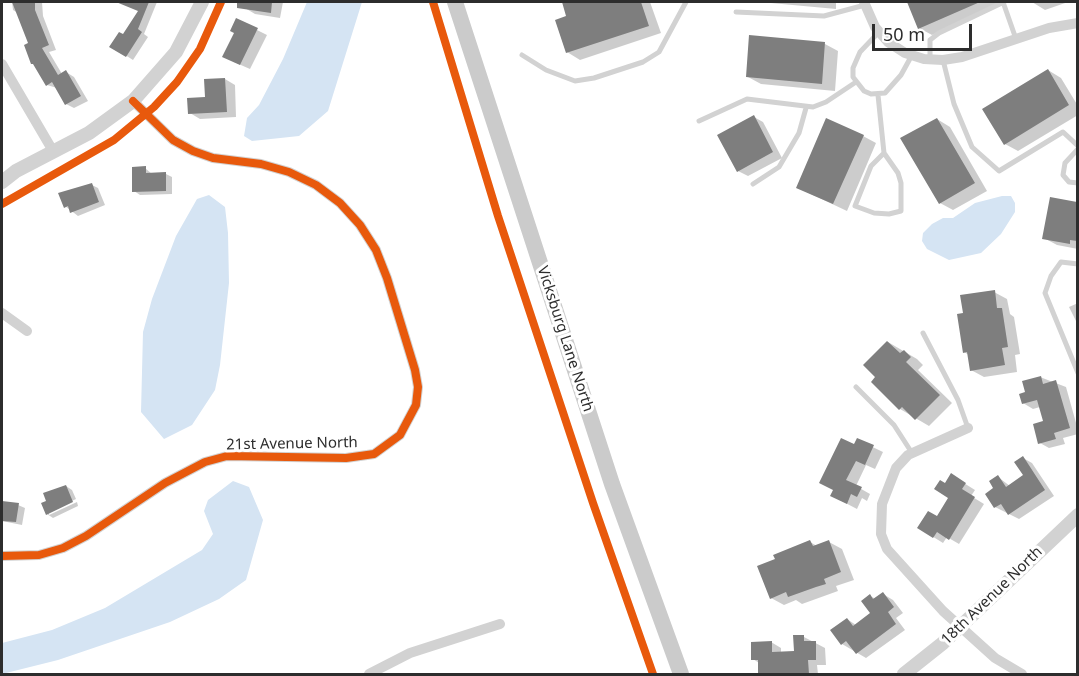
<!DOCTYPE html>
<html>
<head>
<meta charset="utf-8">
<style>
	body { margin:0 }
	#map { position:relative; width:1079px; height:676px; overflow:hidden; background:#fff; font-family:"Noto Sans",sans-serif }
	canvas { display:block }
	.frame { position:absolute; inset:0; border:3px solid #2d2d2d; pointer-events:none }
	.scale { position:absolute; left:872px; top:24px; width:100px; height:27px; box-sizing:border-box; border:3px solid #2d2d2d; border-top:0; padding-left:8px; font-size:18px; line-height:21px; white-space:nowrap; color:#2d2d2d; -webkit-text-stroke:4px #fff; paint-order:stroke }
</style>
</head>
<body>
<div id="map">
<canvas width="1079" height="676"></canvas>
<div class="frame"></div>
<div class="scale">50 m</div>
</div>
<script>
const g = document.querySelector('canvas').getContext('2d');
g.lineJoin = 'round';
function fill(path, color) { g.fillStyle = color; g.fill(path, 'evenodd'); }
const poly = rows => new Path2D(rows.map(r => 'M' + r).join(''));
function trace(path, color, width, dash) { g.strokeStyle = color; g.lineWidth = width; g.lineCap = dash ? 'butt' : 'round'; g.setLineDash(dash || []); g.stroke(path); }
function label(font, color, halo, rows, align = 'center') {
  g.font = font + ' "Noto Sans",sans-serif'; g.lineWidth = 6; g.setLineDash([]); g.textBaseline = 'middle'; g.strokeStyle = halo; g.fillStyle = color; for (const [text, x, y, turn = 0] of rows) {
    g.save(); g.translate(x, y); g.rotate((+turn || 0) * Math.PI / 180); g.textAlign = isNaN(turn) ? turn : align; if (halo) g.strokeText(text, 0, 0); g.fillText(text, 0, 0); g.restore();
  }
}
fill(poly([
	[307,2,362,2,328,111,299,136,252,141,244,136,247,118,259,105,283,59],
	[209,195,225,207,228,233,229,283,220,365,215,390,192,425,164,439,141,412,143,332,152,299,176,236,197,199],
	[1002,196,1011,196,1015,203,1015,212,1001,234,981,253,949,260,927,249,922,241,923,233,932,224,943,218,953,218,975,203],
	[233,481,249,487,263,520,246,580,219,599,170,622,58,660,2,674,2,643,52,630,105,608,202,550,213,534,204,511,208,500]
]), '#d5e4f3');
fill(poly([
	[12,2,42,2,43,16,56,50,49,52,62,74,66,72,74,77,88,101,74,108,66,104,57,88,47,85,18,13,13,10],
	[131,2,157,2,144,34,148,37,133,60,111,46,124,36,140,11,129,6],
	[246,2,283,2,280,18,255,14,245,8],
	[558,2,650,2,661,33,580,60,567,52,568,17,564,3],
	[760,2,836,2,836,9],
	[908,2,999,2,1000,6,932,35,919,28],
	[1032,2,1068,2,1045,10],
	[257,30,267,35,250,69,234,62],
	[751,37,825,44,838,51,835,91,761,84,748,77],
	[1048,70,1061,78,1078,106,1078,115,1018,151,1005,144],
	[225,79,235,85,236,117,200,119,190,113],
	[754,117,763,122,782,158,748,176,738,171],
	[937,119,950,127,987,191,953,210,940,203],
	[863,136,876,143,847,211,798,188],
	[145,168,152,174,166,174,172,177,172,194,140,195,134,191],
	[92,185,98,188,105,205,78,216,65,206],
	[1051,199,1078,204,1078,249,1057,245,1044,238],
	[994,292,1007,299,1010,314,1014,317,1020,354,1015,355,1017,372,984,377,971,370,969,355,964,352,965,314],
	[1078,303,1078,325,1069,307],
	[888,342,917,359,923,365,918,370,952,403,929,426,900,409,877,377],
	[1040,377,1066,387,1078,430,1078,434,1063,438,1065,444,1049,448,1040,443,1045,422,1040,407,1033,409,1023,403,1027,393],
	[858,440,883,452,875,469,866,465,856,486,870,494,867,501,862,498,857,509,832,496],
	[1023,458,1032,463,1054,496,1019,519,995,507,987,494,995,488,998,477,1010,486,1025,476],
	[951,475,975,490,971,496,984,504,959,544,947,537,943,543,919,528,937,518,950,497,945,485],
	[66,486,72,490,76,499,49,512,49,515,77,502,78,506,53,518,47,514],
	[2,503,18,505,25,508,22,525,2,521],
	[810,542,817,546,829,542,842,549,854,580,836,586,838,591,802,604,796,600,784,605,771,598,777,560],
	[883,594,893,600,903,613,896,618,905,630,866,658,842,644,847,619,856,625,872,613,870,596,876,599],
	[804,637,825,648,826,665,817,665,818,674,760,674,759,663,753,659,771,642,781,648,781,653,795,652]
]), '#0003');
fill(poly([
	[12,2,35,2,35,10,49,45,42,48,58,75,66,70,81,96,65,105,52,82,46,86,33,64,31,64,24,45,28,43],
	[116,2,149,2,138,29,142,32,126,57,109,47,119,32,123,34,138,11],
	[237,2,272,2,271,13,237,8],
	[562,2,641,2,649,26,566,53,555,20,566,16],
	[907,2,980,2,918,29],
	[236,18,258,28,240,65,222,57,234,33,230,31],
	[749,35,825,42,822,84,746,77],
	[1048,69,1069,105,1004,145,982,109],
	[225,78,227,112,188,114,187,98,205,97,204,79],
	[754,115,773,152,737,172,717,135],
	[826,118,864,135,833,204,796,188],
	[937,118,975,183,939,204,900,138],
	[146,166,146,173,166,172,166,191,132,192,132,167],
	[92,183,99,202,70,213,68,206,64,208,58,193],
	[1050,197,1077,202,1077,241,1070,240,1070,244,1042,239],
	[995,290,997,308,1002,308,1008,347,1002,348,1005,365,970,371,967,352,963,353,957,314,963,313,960,295],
	[887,341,900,353,904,350,911,357,906,362,940,395,915,420,902,407,899,410,871,382,875,377,863,365],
	[1041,376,1043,384,1056,380,1070,428,1054,433,1056,439,1038,444,1033,424,1043,421,1037,400,1022,404,1019,394,1025,392,1022,381],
	[841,438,854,444,857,438,874,445,865,465,856,461,846,480,862,487,857,497,851,494,847,504,830,496,833,490,819,483],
	[1023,456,1045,490,1008,515,1001,504,994,508,985,494,993,488,989,481,998,475,1006,487,1023,475,1014,462],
	[951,473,966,483,962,489,975,497,949,540,937,532,933,538,917,528,928,511,937,516,948,498,934,489,940,480,945,483],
	[66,485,73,502,46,515,41,503,46,501,43,493],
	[2,501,19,503,16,522,2,521],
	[810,540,813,546,829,540,841,572,824,579,826,584,816,587,788,597,786,592,770,599,757,566,775,559,773,555],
	[883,592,894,607,888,612,896,624,856,654,846,641,841,645,830,630,847,618,853,626,870,613,861,601,870,594,873,599],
	[793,635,804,635,804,641,816,641,816,660,808,660,809,674,758,675,758,660,751,660,751,642,772,641,772,652,794,651]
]), '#7e7e7e');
trace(poly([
	[1003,2,1016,39],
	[736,12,824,16,865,5],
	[879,32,860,52,853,68,853,77,864,91,871,94,885,93,901,75,912,55],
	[522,55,546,70,575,81,594,78,643,62,659,52,686,2],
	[930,60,930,40,939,33,1004,2],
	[943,60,954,104,972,147,999,171,1063,132,1078,146],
	[878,95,884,153,898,173,901,183,901,211,889,214,874,213,855,206,871,166,884,153],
	[699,121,747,99,813,107,826,102,856,82],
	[1078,149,1065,163,1063,175,1069,182,1078,183],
	[753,184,779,167,799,133,806,108],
	[1078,264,1061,262,1051,276,1045,293,1078,373],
	[923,333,958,400,968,428],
	[856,387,894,425,912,453]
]), '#d2d2d2', 5);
trace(poly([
	[864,2,875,27,888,42,905,53,924,59,943,60,962,57,1049,28,1078,23],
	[2,64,53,151],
	[2,313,27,331],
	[968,428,908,455,896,468,882,504,881,534,887,549,943,611,995,658,1022,674],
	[2,556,39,555,63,548,86,536,165,483,205,462,227,456,346,458,374,454,400,435,416,405,418,387,415,370,387,278,376,250,360,225,340,203,316,185,289,172,261,164,213,158,193,151,173,140,133,101],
	[369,674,410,653,500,624]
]), '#d2d2d2', 10);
trace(poly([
	[2,182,16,171,89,133,133,101,176,52,202,2],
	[904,674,943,643,1078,515]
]), '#d2d2d2', 14);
trace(poly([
	[455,2,612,484,681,674]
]), '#cbcbcb', 16);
trace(poly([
	[433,2,498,216,593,503,653,674],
	[2,204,114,140,154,107,177,82,200,49,221,2],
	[2,556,39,555,63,548,86,536,165,483,205,462,227,456,346,458,374,454,400,435,416,405,418,387,415,370,387,278,376,250,360,225,340,203,316,185,289,172,261,164,213,158,193,151,173,140,133,101]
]), '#e8590c', 8);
label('15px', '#2d2d2d', '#fff', [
	["Vicksburg Lane North",565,339,72],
	["21st Avenue North",292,444,-1],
	["18th Avenue North",992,596,-44]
]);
</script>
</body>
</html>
